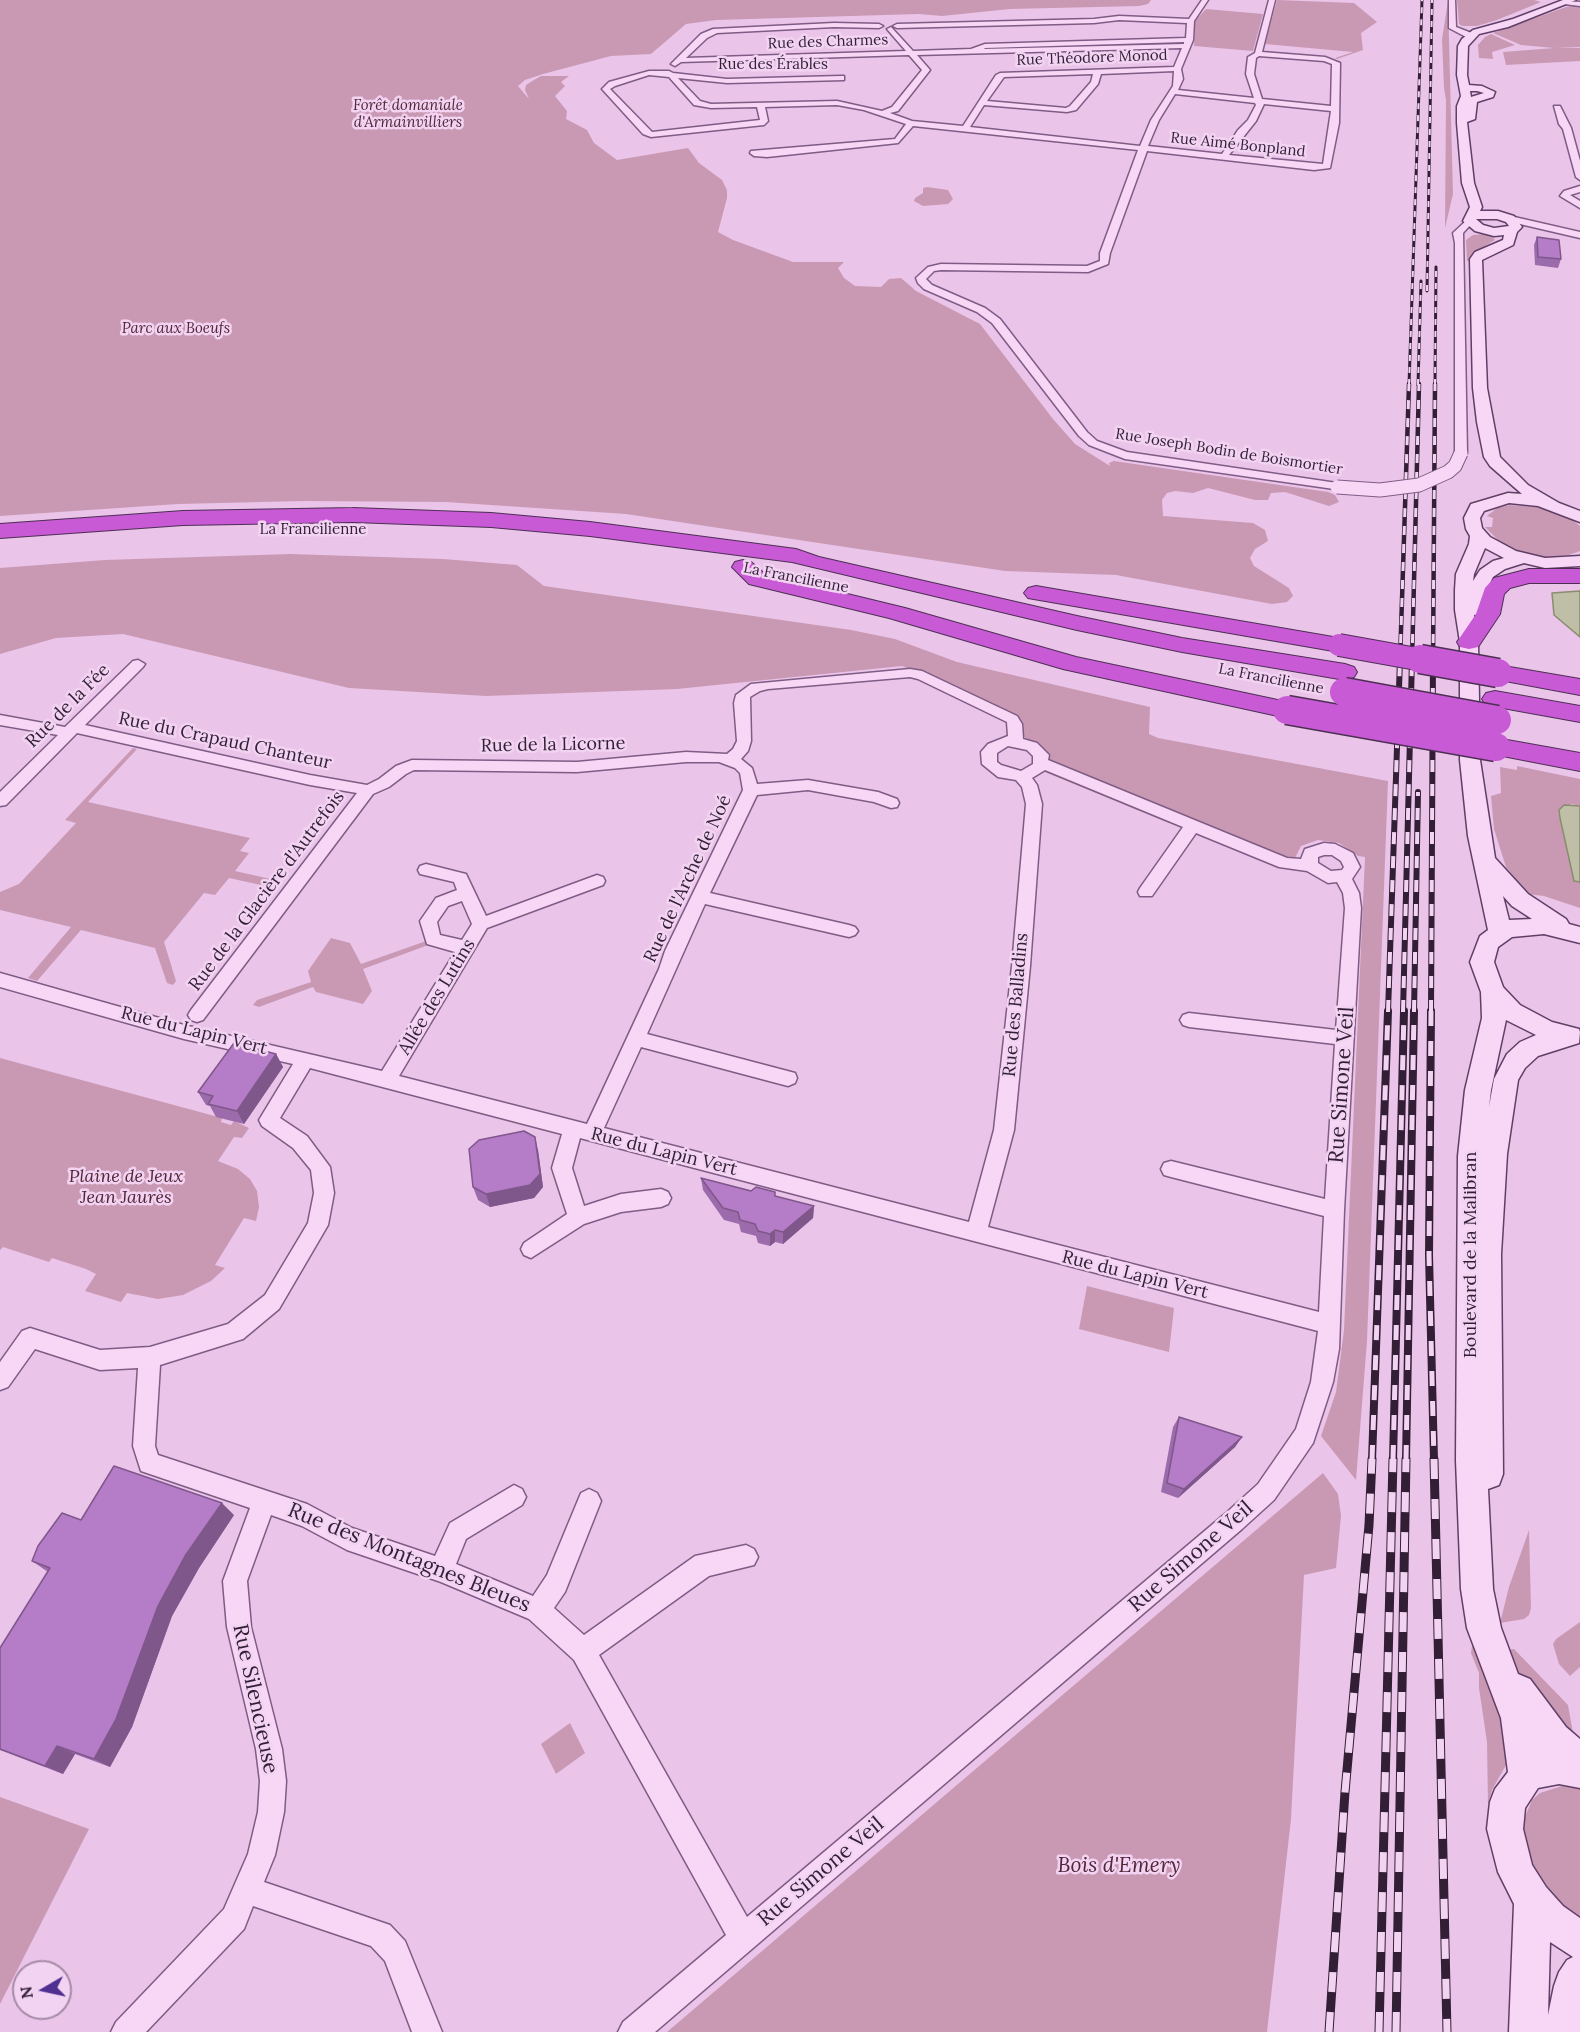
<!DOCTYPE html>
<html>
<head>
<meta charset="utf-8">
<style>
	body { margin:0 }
	#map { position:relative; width:1580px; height:2032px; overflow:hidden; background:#ebc4ea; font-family:Lora,serif }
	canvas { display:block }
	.north { position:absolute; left:12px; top:1960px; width:60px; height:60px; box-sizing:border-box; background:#f3d3f2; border:2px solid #a68ba7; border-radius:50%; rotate:261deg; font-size:16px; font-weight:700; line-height:24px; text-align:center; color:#321f36 }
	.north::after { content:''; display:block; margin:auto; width:21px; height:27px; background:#4f2f90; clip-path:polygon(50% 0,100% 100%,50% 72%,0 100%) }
</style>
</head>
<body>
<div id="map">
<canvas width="1580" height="2032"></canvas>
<div class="north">N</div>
</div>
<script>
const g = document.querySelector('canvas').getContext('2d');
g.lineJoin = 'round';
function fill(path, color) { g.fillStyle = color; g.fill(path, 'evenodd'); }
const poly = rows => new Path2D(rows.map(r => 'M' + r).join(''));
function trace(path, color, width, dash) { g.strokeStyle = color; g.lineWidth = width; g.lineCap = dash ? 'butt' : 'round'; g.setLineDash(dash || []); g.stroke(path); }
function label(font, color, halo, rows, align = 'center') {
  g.font = font + ' Lora,serif'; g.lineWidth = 5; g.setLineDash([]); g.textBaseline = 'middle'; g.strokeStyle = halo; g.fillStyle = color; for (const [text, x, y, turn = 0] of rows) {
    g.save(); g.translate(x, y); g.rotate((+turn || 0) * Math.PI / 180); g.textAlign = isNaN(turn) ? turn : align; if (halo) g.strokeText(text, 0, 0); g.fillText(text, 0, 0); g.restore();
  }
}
fill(poly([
	[0,0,1151,0,1148,4,1139,6,1010,9,942,16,919,14,716,20,686,24,651,54,611,56,543,74,525,80,518,86,529,99,525,90,526,85,534,80,541,76,569,76,561,82,565,86,555,96,567,111,566,119,587,130,594,143,617,160,688,148,699,163,722,180,727,190,727,198,718,232,733,240,793,262,844,262,838,268,844,278,855,286,881,287,889,279,901,278,916,291,980,324,1053,419,1075,444,1110,466,1109,463,1114,461,1328,492,1335,495,1339,502,1329,506,1285,492,1271,493,1268,500,1255,500,1208,488,1193,493,1175,491,1167,493,1162,500,1163,516,1253,523,1265,530,1268,541,1255,549,1250,558,1254,566,1289,588,1293,596,1287,602,1272,604,1116,575,1005,571,626,514,446,502,304,501,178,504,0,516],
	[1277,0,1354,3,1377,22,1361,33,1363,50,1337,59,1335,58,1353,52,1265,44],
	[1457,0,1534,0,1541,2,1497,20,1477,26,1462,26,1459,24],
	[1448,1,1453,194,1445,228,1446,100,1444,88,1442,39],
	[1580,5,1580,47,1557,48,1580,48,1580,61,1506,65,1503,52,1554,48,1521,45,1493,33,1566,7],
	[1206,9,1263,14,1253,51,1194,46,1195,21],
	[1491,34,1515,45,1492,52,1493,59,1479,58,1478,45,1485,37],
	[927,187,948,190,953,199,948,204,923,206,914,201,915,198,923,193,923,188],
	[1483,234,1491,235,1495,240,1475,252,1470,261,1467,261,1466,240,1473,235],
	[1510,505,1547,508,1570,518,1580,526,1580,551,1569,555,1545,557,1519,551,1501,543,1485,527,1492,527,1493,518,1487,516,1497,508],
	[290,554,443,559,517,565,544,586,851,630,895,639,957,662,1150,707,1149,734,1158,738,1388,781,1367,1341,1356,1480,1321,1436,1336,1392,1344,1330,1365,857,1358,856,1339,843,1318,840,1301,846,1295,858,1290,860,1177,813,1169,823,1045,772,1045,764,1036,746,1023,736,1016,715,1012,713,902,666,677,689,486,696,349,688,123,634,56,638,0,654,0,568,105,560],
	[133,748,137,749,88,802,250,838,240,851,249,853,235,871,275,880,270,887,229,878,215,895,204,893,164,942,176,981,173,985,167,983,155,948,81,930,37,981,28,978,71,927,0,910,0,892,19,884,76,823,65,820],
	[1517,766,1580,779,1580,806,1572,804,1559,811,1574,881,1580,882,1580,908,1544,896,1527,894,1506,867,1494,829,1491,796,1501,793,1500,767,1517,770],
	[331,938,350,943,361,964,429,940,431,944,363,969,372,991,363,1004,316,992,313,987,259,1007,253,1005,257,1000,311,982,308,971],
	[0,1058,222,1118,221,1122,231,1125,234,1121,249,1128,242,1138,234,1137,218,1161,238,1169,250,1179,257,1191,259,1207,256,1221,244,1218,215,1265,225,1268,211,1281,183,1295,158,1299,127,1293,121,1302,85,1291,96,1274,86,1269,52,1258,49,1262,3,1247,0,1250],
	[1087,1286,1174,1308,1169,1352,1079,1329],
	[1323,1473,1338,1494,1341,1516,1336,1568,1304,1575,1291,1819,1267,2032,667,2032],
	[1529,1530,1531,1608,1529,1615,1524,1619,1500,1623,1509,1587],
	[1580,1622,1580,1667,1570,1676,1559,1664,1553,1644,1556,1639],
	[1476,1645,1493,1684,1511,1756,1492,1790,1488,1805,1487,1742,1479,1688,1479,1673,1471,1653,1472,1646],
	[1514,1649,1568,1705,1574,1739,1522,1683,1506,1650],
	[570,1723,585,1753,556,1774,541,1744],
	[1562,1786,1580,1789,1580,1920,1564,1910,1531,1868,1523,1837,1523,1822,1532,1800,1540,1793],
	[0,1797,89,1829,0,2004]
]), '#c999b3');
const water = poly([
	[1580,591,1580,637,1554,615,1552,593,1580,591],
	[1564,805,1580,806,1580,882,1574,881,1560,818,1559,810,1564,805]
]);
fill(water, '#bebfa6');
trace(water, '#898c6d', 1.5);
const street = poly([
	[1202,0,1208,0,1194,21,1193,40,1181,69,1183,79,1178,90,1254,98,1246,74,1248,57,1255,53,1269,0,1275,0,1262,52,1325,57,1340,63,1339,123,1330,168,1314,170,1147,151,1110,253,1108,264,1088,272,941,270,934,271,926,279,932,285,985,308,1000,319,1087,432,1097,441,1127,452,1337,483,1343,487,1341,490,1125,459,1089,445,1079,436,992,323,977,312,924,289,918,283,916,278,928,267,941,264,1087,266,1100,261,1100,253,1138,150,913,126,898,143,767,157,754,156,750,153,751,151,895,139,906,124,864,110,837,105,765,107,768,121,764,125,651,137,643,134,602,89,609,82,649,71,669,71,673,73,727,79,841,76,844,76,844,80,727,83,678,78,700,101,711,104,837,101,882,111,892,107,922,70,909,55,681,62,675,66,671,64,701,34,713,29,834,23,879,24,883,26,879,28,834,27,717,33,707,38,686,58,906,51,887,29,891,27,913,51,971,49,985,44,1186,38,1187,23,1119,20,1094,23,897,28,893,26,897,24,1094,19,1119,16,1189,19,1202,0],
	[1184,42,1184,44,984,49,985,48,1184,42],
	[1182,48,1174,67,1000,73,996,75,963,126,912,121,890,113,898,111,930,70,917,55,1182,48],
	[1259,56,1324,61,1332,64,1331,106,1262,99,1254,74,1256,58,1259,56],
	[1174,71,1173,86,1151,120,1140,146,970,127,984,105,1067,112,1076,110,1098,84,1101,74,1174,71],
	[1093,74,1091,82,1070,106,1066,108,987,101,1004,77,1093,74],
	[649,75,669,77,694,105,711,108,757,107,760,120,652,132,610,89,615,86,649,75],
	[1175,94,1255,103,1256,105,1248,120,1238,130,1222,154,1148,146,1159,120,1175,94],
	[1264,104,1331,111,1323,164,1229,155,1256,121,1264,104],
	[1449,0,1455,0,1456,27,1474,34,1474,38,1468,38,1449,28,1449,0],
	[1566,1,1580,2,1580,6,1564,4,1566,1],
	[1554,106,1560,106,1571,128,1580,161,1580,180,1576,177,1563,129,1559,124,1554,106],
	[1580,186,1580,192,1570,195,1580,201,1580,208,1560,196,1564,191,1580,186],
	[1510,216,1580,232,1580,238,1507,221,1505,219,1510,216],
	[1469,218,1474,221,1463,233,1467,453,1461,457,1455,453,1455,243,1453,233,1469,218],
	[138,660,145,664,143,667,85,725,310,775,367,785,379,779,396,766,412,760,577,762,686,752,727,754,733,749,737,741,734,703,736,695,751,684,910,669,922,671,1017,716,1022,724,1023,739,1037,743,1049,755,1048,760,1287,858,1301,859,1305,849,1324,843,1335,844,1353,853,1360,867,1352,879,1359,893,1361,908,1344,1210,1339,1349,1333,1382,1313,1443,1274,1500,1242,1529,655,2032,618,2032,623,2022,726,1935,574,1660,529,1619,441,1582,347,1550,302,1526,271,1515,247,1581,251,1627,282,1749,286,1781,284,1812,275,1855,264,1882,390,1925,405,1941,442,2032,412,2032,385,1961,371,1946,253,1906,244,1929,146,2032,111,2032,116,2022,224,1909,248,1854,258,1812,260,1781,256,1749,227,1627,223,1581,250,1508,141,1471,133,1446,138,1368,100,1370,35,1349,8,1387,0,1390,0,1362,22,1331,30,1328,100,1350,150,1347,228,1324,265,1295,308,1223,314,1193,311,1170,293,1148,262,1126,259,1120,293,1064,184,1039,0,987,0,973,184,1025,382,1071,455,952,427,944,420,921,436,898,457,890,454,882,420,874,418,870,420,866,426,864,466,874,486,916,597,875,603,877,605,881,603,885,487,928,399,1076,587,1124,659,969,665,951,743,790,740,773,735,768,719,762,686,762,577,772,414,770,406,774,389,787,373,794,203,1020,197,1022,191,1020,188,1015,191,1010,357,793,310,785,77,733,6,805,0,806,0,792,58,735,0,725,0,715,65,727,133,661,138,660],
	[910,677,918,679,1007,722,1008,736,988,744,981,752,982,764,998,777,1016,780,1022,787,1026,804,1012,966,994,1130,969,1222,604,1128,641,1047,788,1086,795,1083,797,1078,795,1073,647,1034,705,904,849,937,855,935,858,931,855,927,849,925,710,893,757,795,808,790,874,802,891,808,897,807,899,803,897,799,878,792,808,780,757,784,752,768,741,759,748,751,751,741,750,697,760,691,768,689,910,677],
	[1008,746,1027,750,1033,756,1033,764,1021,771,1001,765,997,762,997,753,1008,746],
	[1045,770,1183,827,1140,888,1138,892,1140,896,1152,896,1196,833,1279,867,1307,871,1328,883,1337,882,1343,893,1345,908,1336,1030,1189,1013,1183,1015,1180,1020,1183,1025,1189,1027,1335,1044,1325,1199,1171,1161,1164,1163,1161,1169,1164,1175,1171,1177,1324,1216,1319,1312,988,1227,1014,1130,1030,966,1042,804,1037,785,1032,778,1045,770],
	[1324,855,1332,855,1341,861,1344,867,1342,870,1331,871,1318,863,1318,857,1324,855],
	[462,901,472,924,462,940,440,935,437,922,448,906,462,901],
	[310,1068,562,1134,552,1168,567,1214,524,1243,521,1249,524,1255,531,1258,584,1224,621,1212,661,1207,668,1204,671,1198,668,1192,661,1189,621,1194,584,1206,572,1168,580,1138,1318,1331,1311,1382,1296,1429,1258,1484,1226,1513,747,1917,599,1655,709,1576,754,1565,758,1557,754,1549,746,1545,695,1556,584,1635,554,1608,565,1592,601,1501,597,1493,589,1489,581,1493,547,1575,533,1596,456,1564,466,1539,522,1505,526,1497,522,1489,514,1485,450,1523,435,1556,352,1528,307,1504,158,1455,155,1446,160,1365,243,1339,279,1309,328,1225,334,1193,330,1167,307,1136,280,1118,310,1068]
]);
const secondary = poly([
	[1563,0,1576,0,1508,27,1479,34,1468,46,1467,75,1469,85,1482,86,1495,92,1493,97,1477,102,1475,119,1467,122,1474,183,1482,207,1480,211,1498,211,1514,216,1522,227,1517,232,1513,245,1482,260,1487,388,1500,457,1528,485,1559,503,1580,511,1580,522,1538,506,1509,503,1484,511,1480,518,1482,528,1490,537,1516,551,1545,558,1580,556,1580,566,1545,568,1524,563,1505,569,1493,577,1485,593,1483,610,1480,614,1474,615,1478,642,1480,760,1495,858,1528,894,1566,919,1569,924,1580,927,1580,943,1544,934,1512,937,1498,947,1494,962,1503,987,1520,1005,1552,1022,1579,1029,1580,1032,1579,1043,1538,1056,1525,1068,1518,1080,1507,1154,1501,1254,1503,1474,1499,1485,1488,1489,1493,1589,1501,1628,1518,1674,1530,1679,1566,1727,1580,1739,1580,1788,1559,1784,1538,1788,1525,1808,1523,1829,1532,1865,1546,1887,1563,1906,1580,1918,1580,2032,1509,2032,1514,1904,1498,1872,1487,1829,1490,1802,1495,1789,1508,1772,1501,1718,1467,1628,1461,1589,1456,1460,1458,1156,1465,1090,1482,1018,1481,992,1470,962,1480,936,1488,930,1468,836,1460,760,1460,642,1455,610,1455,590,1456,574,1469,544,1470,536,1466,529,1464,518,1471,504,1508,493,1522,494,1490,466,1484,457,1477,422,1473,388,1470,259,1475,252,1503,240,1504,235,1494,236,1475,231,1463,221,1470,207,1462,183,1457,123,1457,106,1461,96,1457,75,1458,46,1462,39,1473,30,1513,19,1563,0],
	[1470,91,1477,91,1484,93,1471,97,1470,91],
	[1476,219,1497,219,1506,222,1509,226,1494,228,1483,225,1476,219],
	[1485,548,1504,558,1493,561,1480,570,1473,581,1474,574,1485,548],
	[1503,896,1512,906,1532,919,1509,920,1503,896],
	[1506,1020,1536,1035,1520,1042,1507,1054,1494,1079,1489,1107,1491,1090,1506,1020],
	[1550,1942,1573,1957,1567,1960,1559,1972,1554,1986,1548,2015,1550,1942]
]);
const highway = poly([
	[353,508,491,513,590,522,796,549,819,557,1077,616,1182,638,1345,664,1354,667,1357,672,1354,677,1345,680,1182,652,1077,630,792,562,590,536,491,527,353,522,183,525,0,538,0,524,183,511,353,508],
	[743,560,751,562,765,574,905,608,1076,657,1287,702,1296,704,1300,710,1296,716,1287,718,1063,669,889,618,749,584,732,567,735,562,743,560],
	[1529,569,1580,569,1580,583,1529,583,1510,588,1504,594,1500,614,1478,647,1469,649,1460,647,1457,642,1476,614,1485,588,1494,578,1529,569],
	[1036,586,1339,638,1348,640,1351,645,1348,650,1339,652,1028,598,1024,593,1028,588,1036,586],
	[1498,665,1580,679,1580,695,1489,678,1486,673,1489,668,1498,665],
	[1495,691,1580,706,1580,722,1486,705,1482,699,1486,693,1495,691],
	[1496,738,1580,753,1580,771,1487,753,1483,747,1487,741,1496,738]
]);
trace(street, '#7f5c85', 3);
trace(secondary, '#603f67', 3);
trace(highway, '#4c3053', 2);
fill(street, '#f7d7f5');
fill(secondary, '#f7d7f5');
fill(highway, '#c95ad5');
const railFar4 = poly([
	[1427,291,1432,0],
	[1409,385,1422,0],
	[1418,385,1421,281],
	[1435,385,1436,267]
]);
const railFar3 = poly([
	[1400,661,1409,384],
	[1412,661,1419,384],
	[1433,661,1435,384]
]);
const railFar2 = poly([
	[1388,1012,1400,659],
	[1403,1012,1412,659],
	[1414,1012,1418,792],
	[1431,1012,1433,659]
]);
const railFar1 = poly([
	[1431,1011,1429,1255,1434,1460],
	[1372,1460,1388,1011],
	[1393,1460,1404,1011],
	[1406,1460,1414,1011]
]);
const rail = poly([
	[1434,1459,1447,2032],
	[1329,2032,1345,1792,1369,1525,1372,1459],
	[1379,2032,1393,1459],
	[1396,2032,1406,1459]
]);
trace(railFar4, '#321f36', 3);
trace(railFar3, '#321f36', 4.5);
trace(railFar2, '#321f36', 6);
trace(railFar1, '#321f36', 8);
trace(rail, '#321f36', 9);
trace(railFar4, '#f3d3f2', 2, [6]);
trace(railFar3, '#f3d3f2', 3, [9]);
trace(railFar2, '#f3d3f2', 4, [12]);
trace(railFar1, '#f3d3f2', 5, [15]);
trace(rail, '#f3d3f2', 7, [20]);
const streetBridge = poly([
	[1337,487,1380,490,1419,485,1448,472,1455,466,1461,453]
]);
const highwayBridgeFar1 = poly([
	[1339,645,1428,661]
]);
const highwayBridge = poly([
	[1420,659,1498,673],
	[1344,692,1497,720],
	[1287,710,1496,747]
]);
trace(streetBridge, '#7f5c85', 15, []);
trace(highwayBridgeFar1, '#4c3053', 24, []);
trace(highwayBridge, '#4c3053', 31, []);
trace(streetBridge, '#f7d7f5', 13);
trace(highwayBridgeFar1, '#c95ad5', 22);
trace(highwayBridge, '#c95ad5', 28);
fill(poly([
	[1537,237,1561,259,1558,268,1535,265,1534,245],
	[276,1054,283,1067,244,1124,216,1117,210,1106,206,1105,198,1092],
	[538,1150,543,1187,534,1198,490,1207,478,1200,473,1187],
	[701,1178,814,1206,813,1218,783,1244,775,1242,770,1246,758,1243,756,1236,741,1232,739,1224,724,1220,703,1190],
	[1179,1417,1242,1437,1235,1447,1178,1498,1161,1492,1173,1427],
	[234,1515,199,1568,172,1616,132,1727,110,1767,75,1754,63,1774,0,1750,0,1648,48,1572,32,1561,81,1520]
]), '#9c6bab');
fill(poly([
	[276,1054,283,1067,244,1124,237,1111],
	[535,1137,538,1150,543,1187,534,1198,490,1207,486,1194],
	[814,1206,813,1218,783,1244,783,1232],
	[775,1230,775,1242,770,1246,770,1234],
	[1242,1437,1235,1447,1178,1498,1184,1489],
	[222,1503,234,1515,199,1568,172,1616,132,1727,110,1767,94,1759,158,1606,185,1556],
	[57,1746,75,1754,63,1774,45,1766]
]), '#7f578b');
const building = poly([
	[1537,237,1559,240,1561,259,1538,257,1537,237],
	[234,1043,276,1054,237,1111,208,1104,213,1096,198,1092,234,1043],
	[524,1131,535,1137,540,1174,530,1185,486,1194,473,1187,469,1149,479,1140,524,1131],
	[701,1178,751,1191,756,1187,775,1192,775,1196,814,1206,783,1232,775,1230,770,1234,758,1231,755,1224,740,1220,738,1212,723,1208,701,1178],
	[1179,1417,1242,1437,1184,1489,1167,1483,1179,1417],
	[114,1466,222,1503,185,1556,158,1606,116,1719,94,1759,57,1746,45,1766,0,1749,0,1648,50,1568,32,1561,38,1546,62,1513,81,1520,114,1466]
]);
fill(building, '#b57cc7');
trace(building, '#7f578b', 1.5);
label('15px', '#321f36', '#f3d3f2', [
	["Rue des Charmes",828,42,-2],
	["Rue Théodore Monod",1092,58,-2],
	["Rue des Érables",773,65],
	["Rue Aimé Bonpland",1238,145,6],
	["Rue Joseph Bodin de Boismortier",1229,452,9],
	["La Francilienne",313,530],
	["La Francilienne",796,578,11],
	["La Francilienne",1271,679,11]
]);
label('italic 15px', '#512738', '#f3d3f2', [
	["Forêt domaniale",408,106],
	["d'Armainvilliers",408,123],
	["Parc aux Boeufs",176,329]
]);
label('18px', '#321f36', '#f3d3f2', [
	["Rue de la Fée",68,706,-45],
	["Rue du Crapaud Chanteur",225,741,12],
	["Rue de la Licorne",553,745,-1],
	["Rue de l'Arche de Noé",688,879,-65],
	["Rue de la Glacière d'Autrefois",267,891,-53],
	["Allée des Lutins",437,997,-59],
	["Rue des Balladins",1016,1005,-85],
	["Rue du Lapin Vert",194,1031,14],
	["Rue du Lapin Vert",664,1152,14],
	["Boulevard de la Malibran",1471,1255,-90],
	["Rue du Lapin Vert",1135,1275,14]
]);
label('italic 18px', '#512738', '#f3d3f2', [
	["Plaine de Jeux",126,1177],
	["Jean Jaurès",126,1198]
]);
label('21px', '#321f36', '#f3d3f2', [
	["Rue Simone Veil",1342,1085,-86],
	["Rue Simone Veil",1191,1557,-41],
	["Rue des Montagnes Bleues",409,1558,22],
	["Rue Silencieuse",255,1699,78],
	["Rue Simone Veil",821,1872,-40]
]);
label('italic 21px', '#512738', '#f3d3f2', [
	["Bois d'Emery",1119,1866]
]);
</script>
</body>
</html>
